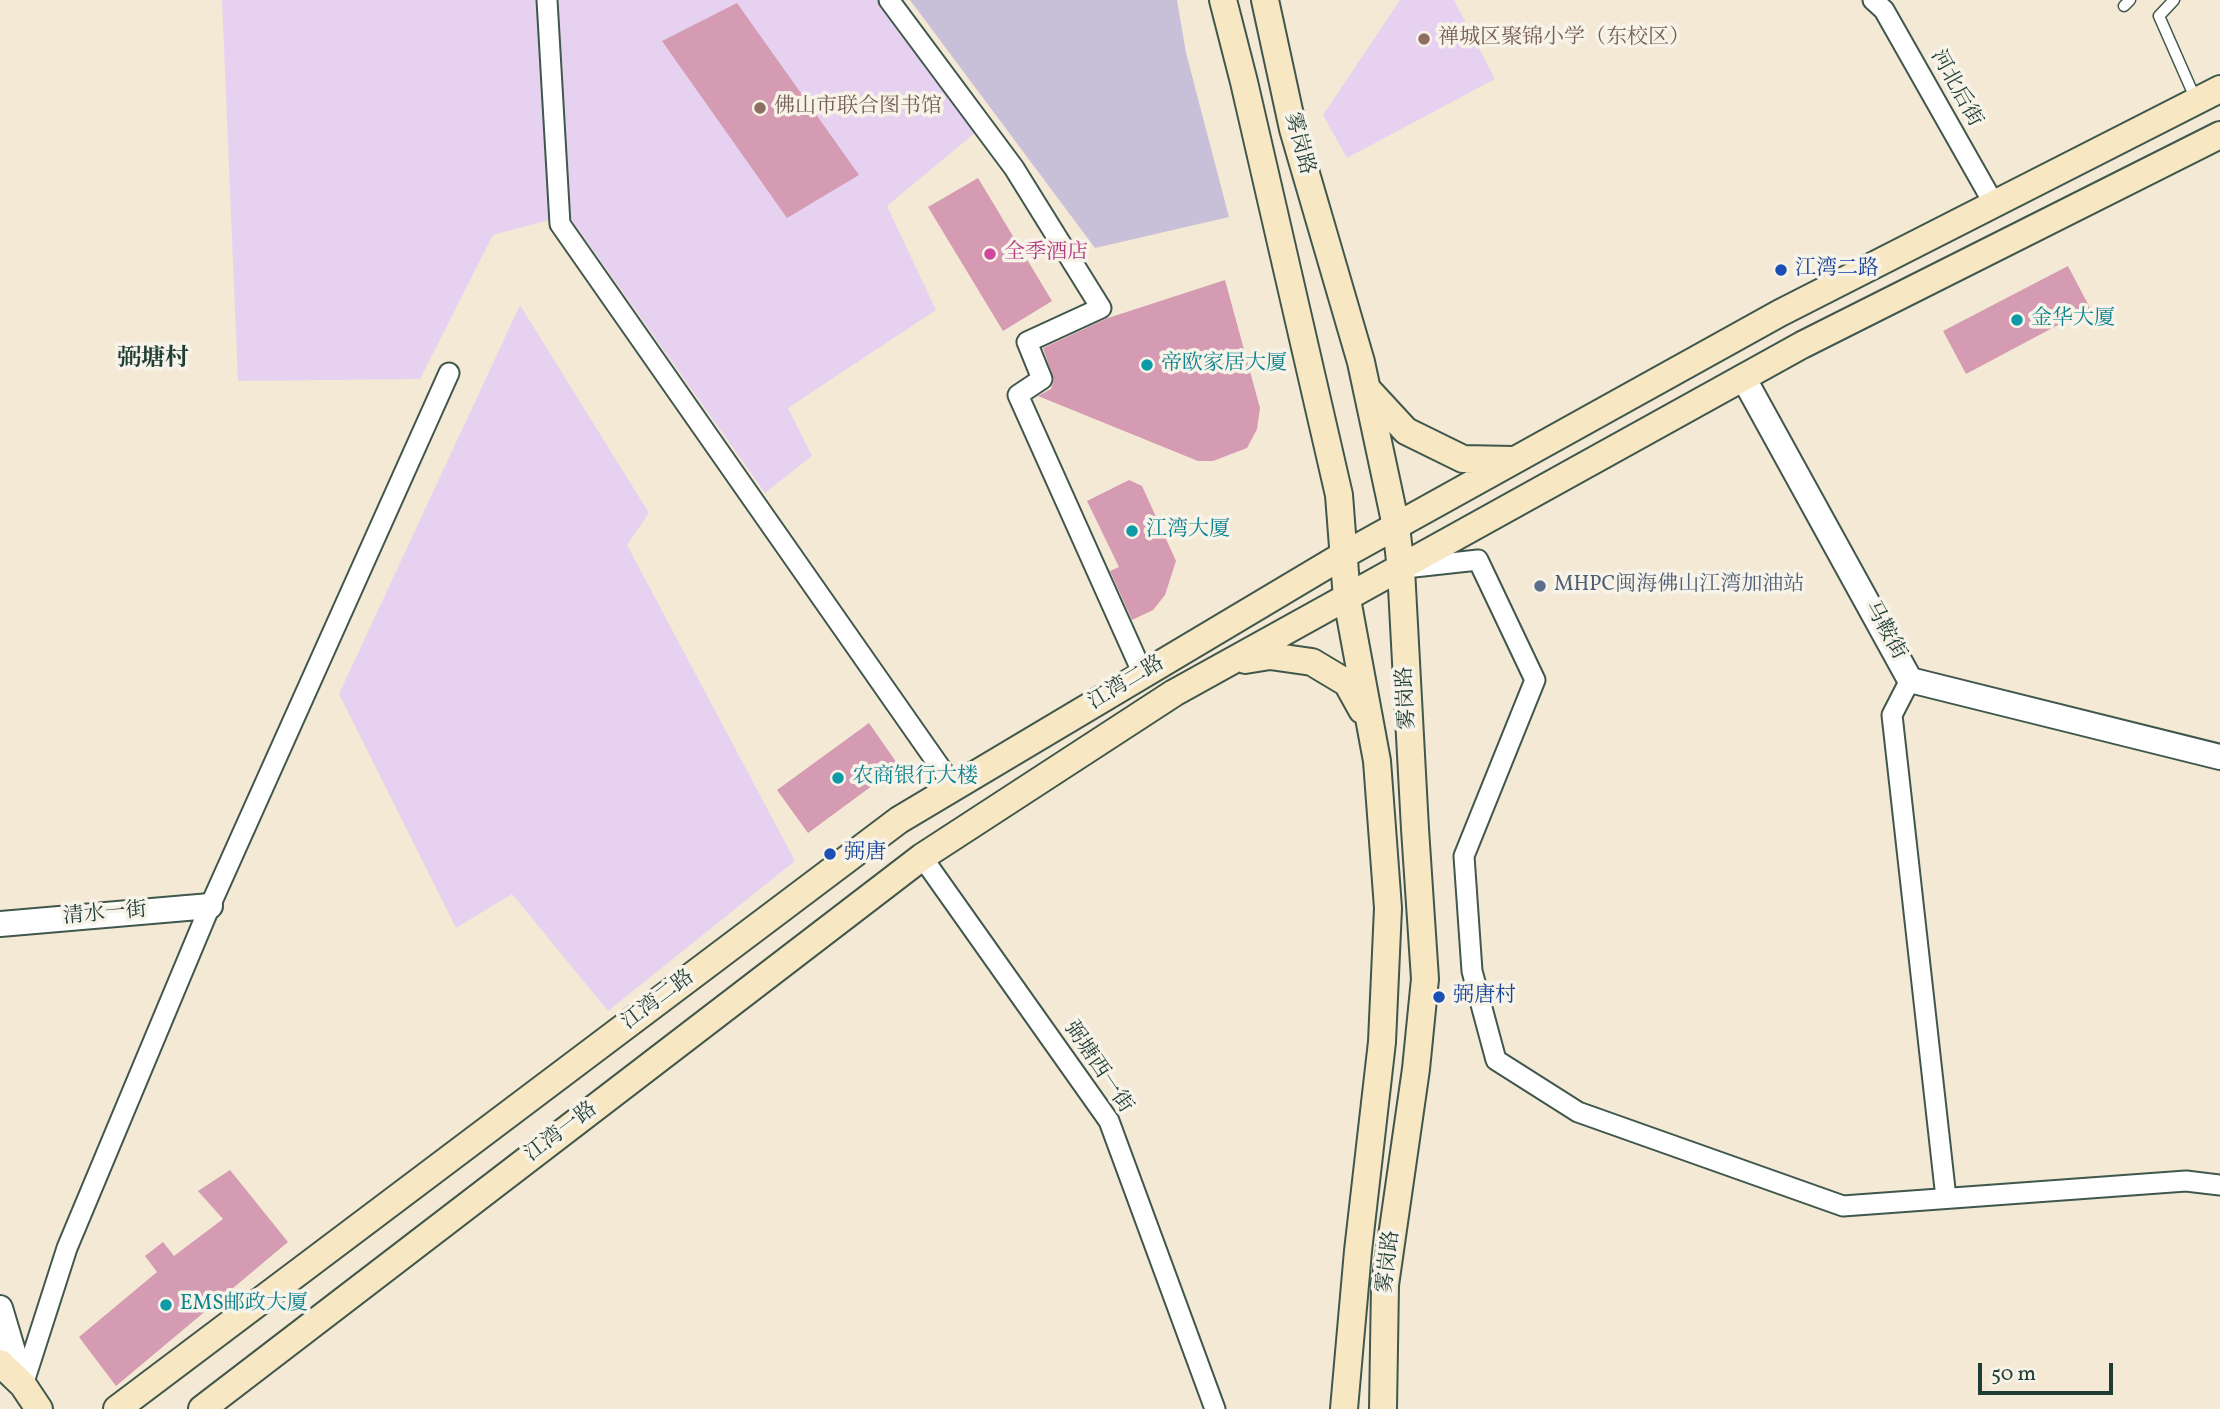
<!DOCTYPE html>
<html>
<head>
<meta charset="utf-8">
<style>
	body { margin:0 }
	#map { position:relative; width:2220px; height:1409px; overflow:hidden; background:#f4e9d4; font-family:Vollkorn,serif }
	canvas { display:block }
	.scale { position:absolute; left:1978px; top:1363px; width:135px; height:32px; box-sizing:border-box; border:4px solid #1f3d34; border-top:0; padding-left:9px; font-size:21px; line-height:24px; white-space:nowrap; color:#1f3d34; -webkit-text-stroke:5px #f7f3e8; paint-order:stroke }
</style>
</head>
<body>
<div id="map">
<canvas width="2220" height="1409"></canvas>
<div class="scale">50 m</div>
</div>
<script>
const g = document.querySelector('canvas').getContext('2d');
g.lineJoin = 'round';
function fill(path, color) { g.fillStyle = color; g.fill(path, 'evenodd'); }
const poly = rows => new Path2D(rows.map(r => 'M' + r).join(''));
function trace(path, color, width, dash) { g.strokeStyle = color; g.lineWidth = width; g.lineCap = dash ? 'butt' : 'round'; g.setLineDash(dash || []); g.stroke(path); }
function label(font, color, halo, rows, align = 'center') {
  g.font = font + ' Vollkorn,"Noto Serif SC",serif'; g.lineWidth = 7; g.setLineDash([]); g.textBaseline = 'middle'; g.strokeStyle = halo; g.fillStyle = color; for (const [text, x, y, turn = 0] of rows) {
    g.save(); g.translate(x, y); g.rotate((+turn || 0) * Math.PI / 180); g.textAlign = isNaN(turn) ? turn : align; if (halo) g.strokeText(text, 0, 0); g.fillText(text, 0, 0); g.restore();
  }
}
fill(poly([
	[222,0,880,0,976,132,887,206,936,310,788,408,812,456,765,493,568,215,493,235,420,379,238,381],
	[1400,0,1454,0,1495,79,1347,158,1323,115],
	[520,305,649,513,627,545,795,861,608,1011,512,894,456,928,339,694]
]), '#e6d2f0');
fill(poly([
	[910,0,1177,0,1186,53,1229,217,1095,248]
]), '#c8bfd8');
fill(poly([
	[737,3,859,175,787,218,662,41],
	[978,178,1052,301,1003,331,928,207],
	[2068,266,2090,308,1966,374,1943,331],
	[1225,280,1260,408,1257,429,1247,448,1213,461,1198,461,1038,396,1051,389,1054,380,1043,348,1108,318],
	[1129,480,1142,486,1176,561,1165,595,1153,610,1132,620,1110,571,1119,567,1087,501],
	[869,723,899,766,808,833,777,790],
	[230,1170,288,1242,116,1386,79,1337,157,1272,145,1256,163,1242,174,1256,223,1219,198,1191]
]), '#d59bb2');
const service = poly([
	[2174,0,2159,16,2196,100],
	[2124,6,2130,0]
]);
const minor = poly([
	[547,0,560,224,954,787],
	[889,0,1014,168,1101,308,1027,342,1042,379,1018,395,1143,674],
	[1873,0,1884,10,1994,204],
	[1405,568,1478,560,1535,680,1464,856,1472,971,1496,1060,1578,1112,1843,1206,2186,1181,2220,1185],
	[1910,680,1892,715,1946,1198],
	[922,857,1109,1121,1215,1409],
	[23,1385,67,1248,210,906,449,373]
]);
const tertiary = poly([
	[1743,377,1910,680,2220,757],
	[0,924,210,906],
	[0,1308,23,1385]
]);
const secondary = poly([
	[1223,0,1244,82,1339,495,1347,599,1377,761,1388,908,1382,1042,1358,1251,1344,1409],
	[1265,0,1293,129,1361,362,1396,526,1401,569,1415,829,1425,979,1416,1069,1385,1285,1383,1409],
	[1369,391,1406,431,1463,459,1513,460],
	[1245,660,1270,656,1312,662,1347,683,1362,710],
	[0,1363,23,1385,39,1409],
	[117,1409,899,820,1342,556,1780,313,2220,89],
	[202,1409,922,857,1174,693,1802,345,2220,135]
]);
trace(service, '#3f574c', 13);
trace(minor, '#3f574c', 23);
trace(tertiary, '#3f574c', 28);
trace(secondary, '#3f574c', 30);
trace(service, '#fff', 10);
trace(minor, '#fff', 19);
trace(tertiary, '#fff', 24);
trace(secondary, '#f7e8c3', 26);
for (const [x, y, r, color] of [
	[1424,39,7,"#8d6e63"],
	[760,108,7,"#8d6e63"],
	[990,254,7,"#d1479c"],
	[1781,270,7,"#1a4fb4"],
	[2017,320,7,"#0f9aa8"],
	[1147,365,7,"#0f9aa8"],
	[1132,531,7,"#0f9aa8"],
	[1540,586,7,"#5c6f8a"],
	[838,778,7,"#0f9aa8"],
	[830,854,7,"#1a4fb4"],
	[1439,997,7,"#1a4fb4"],
	[166,1305,7,"#0f9aa8"]
]) { const dot = new Path2D(); dot.arc(x, y, r, 0, 2 * Math.PI); g.fillStyle = color; g.fill(dot); trace(dot, '#f7f3e8', 2.5); }
label('21px', '#785e54', '#f7f3e8', [
	["禅城区聚锦小学（东校区）",1438,39],
	["佛山市联合图书馆",774,108]
], 'left');
label('21px', '#1f3d34', '#f7f3e8', [
	["河北后街",1955,89,61],
	["雾岗路",1298,144,75],
	["马鞍街",1884,631,61],
	["江湾二路",1127,684,-31],
	["雾岗路",1408,698,-93],
	["清水一街",105,915,-5],
	["江湾二路",659,1001,-37],
	["弼塘西一街",1097,1068,56],
	["江湾一路",562,1133,-37],
	["雾岗路",1390,1262,-83]
]);
label('21px', '#b23c85', '#f7f3e8', [
	["全季酒店",1004,254]
], 'left');
label('21px', '#164399', '#f7f3e8', [
	["江湾二路",1795,270],
	["弼唐",844,854],
	["弼唐村",1453,997]
], 'left');
label('21px', '#0d838f', '#f7f3e8', [
	["金华大厦",2031,320],
	["帝欧家居大厦",1161,365],
	["江湾大厦",1146,531],
	["农商银行大楼",852,778],
	["EMS邮政大厦",180,1305]
], 'left');
label('21px', '#4e5e75', '#f7f3e8', [
	["MHPC闽海佛山江湾加油站",1554,586]
], 'left');
label('bold 24px', '#1f3d34', '#f7f3e8', [
	["弼塘村",153,361]
]);
</script>
</body>
</html>
